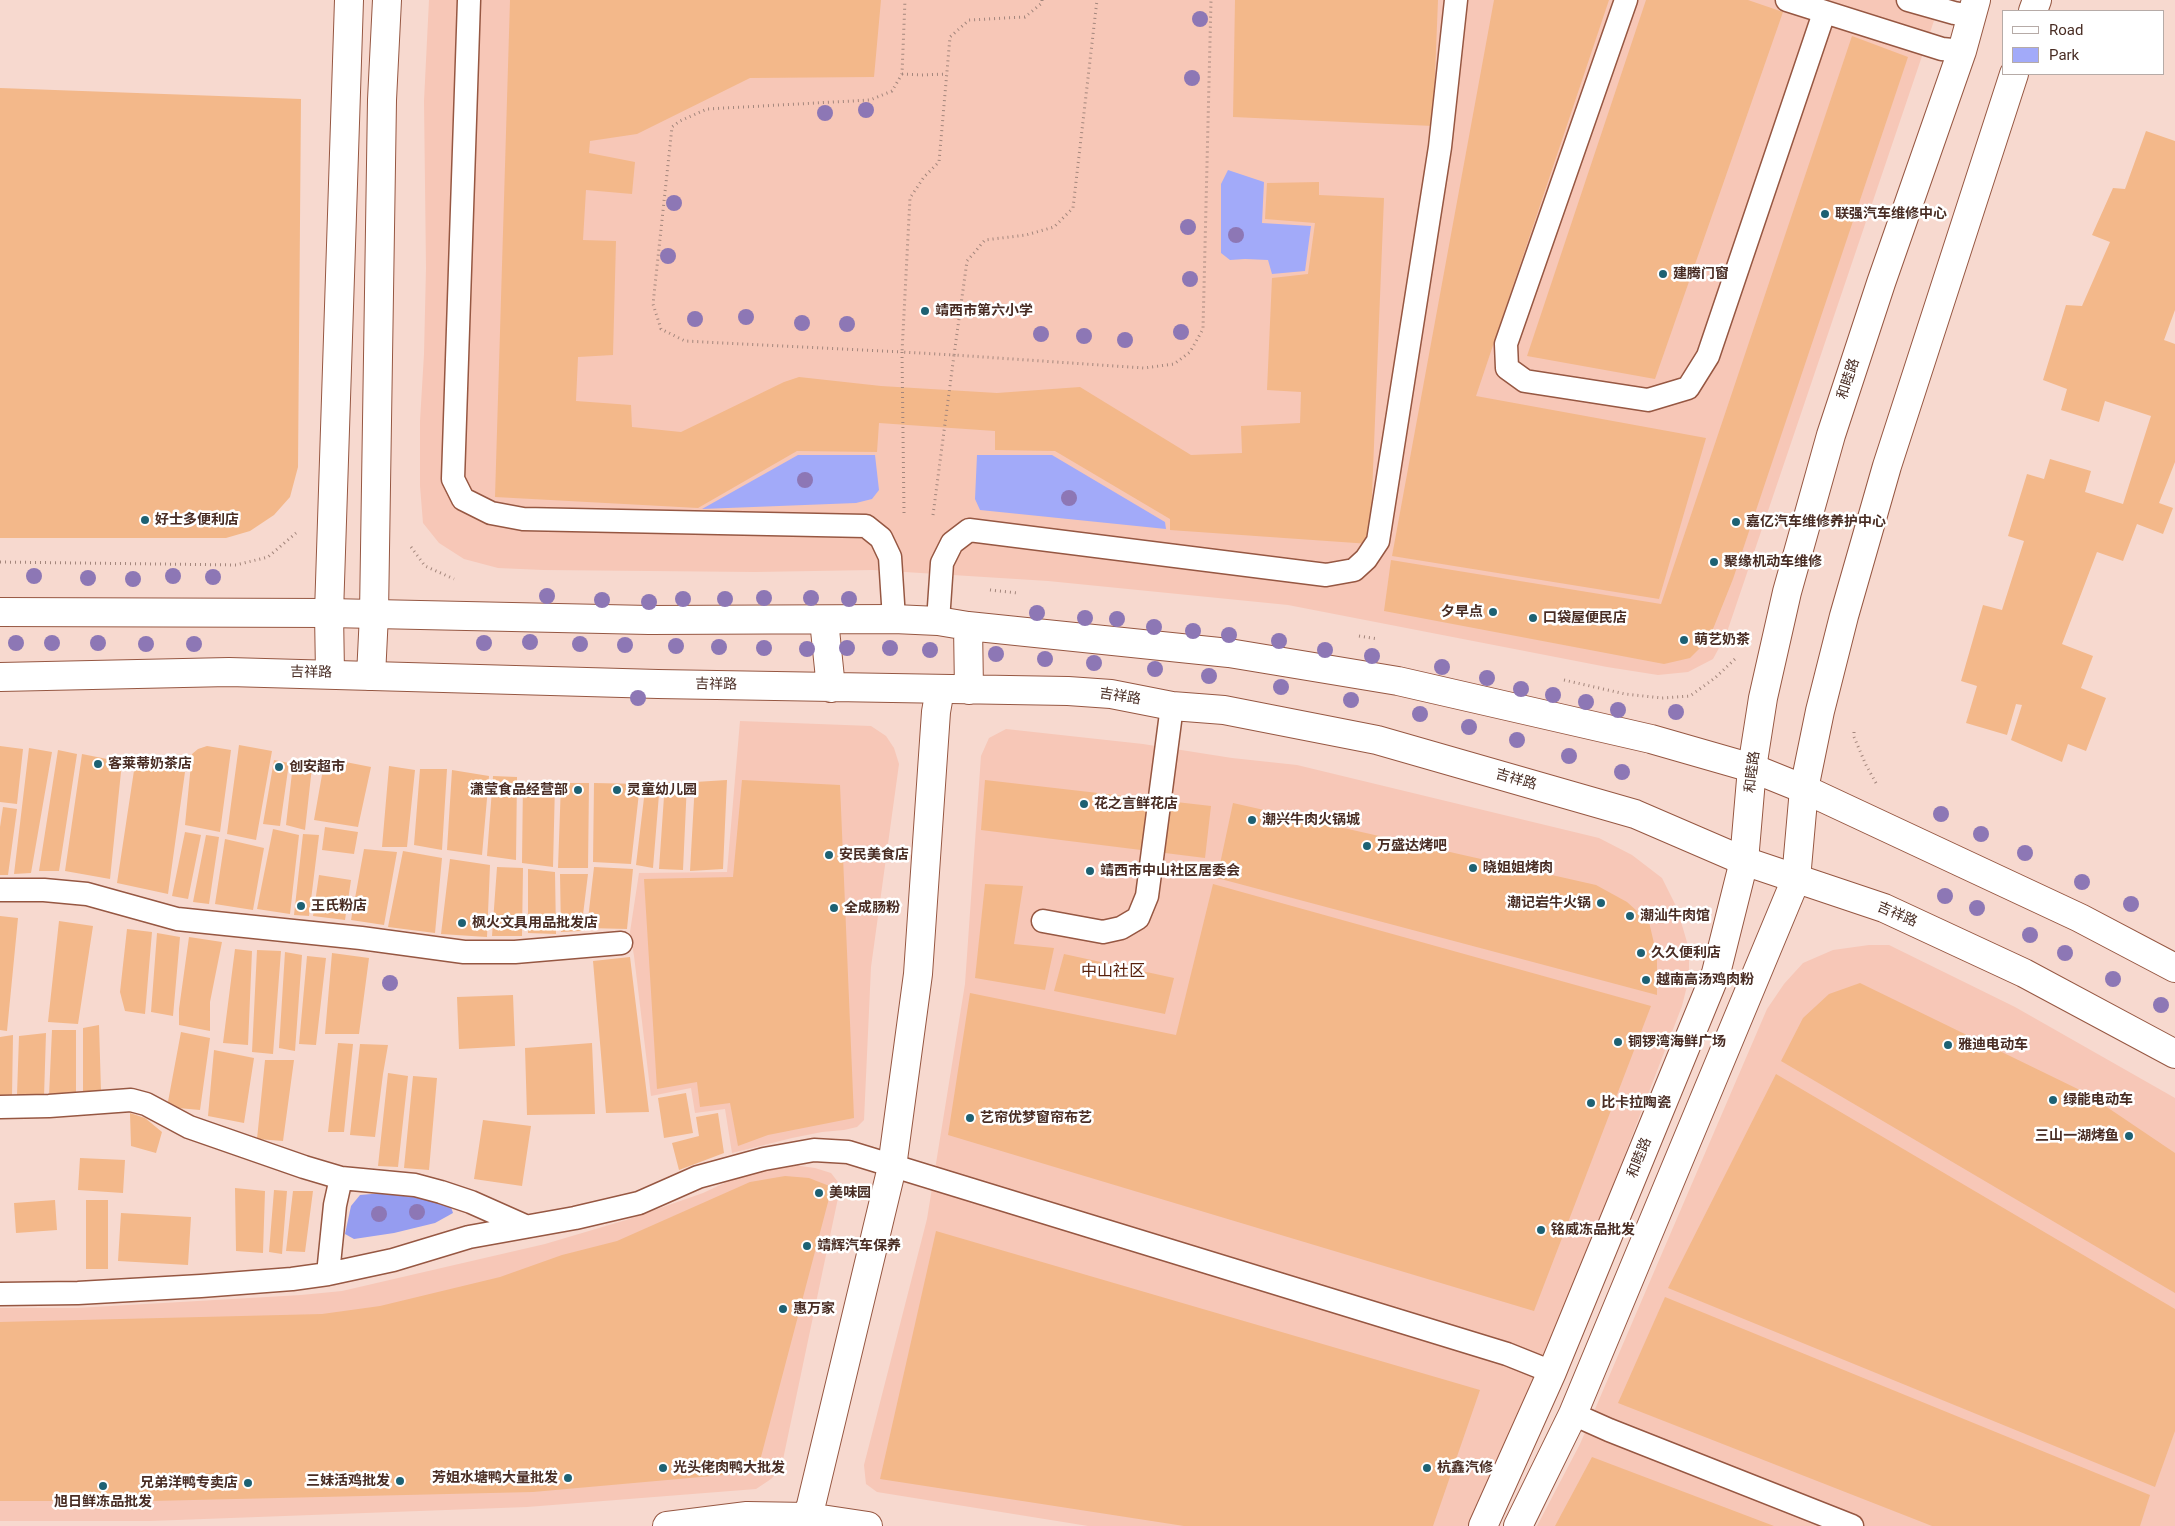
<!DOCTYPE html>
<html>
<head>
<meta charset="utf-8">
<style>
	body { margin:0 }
	#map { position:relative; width:2175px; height:1526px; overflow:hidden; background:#f7d9cf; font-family:Roboto,sans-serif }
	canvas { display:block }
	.legend { position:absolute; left:2002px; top:10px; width:162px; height:65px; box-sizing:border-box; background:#fff; border:1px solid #b6aba7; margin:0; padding:6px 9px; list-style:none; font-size:15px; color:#492d24 }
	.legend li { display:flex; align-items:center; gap:10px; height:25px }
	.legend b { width:25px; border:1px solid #b6aba7 }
</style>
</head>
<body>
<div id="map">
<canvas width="2175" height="1526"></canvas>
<ul class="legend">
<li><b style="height:6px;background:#fff"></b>Road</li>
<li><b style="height:14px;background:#a2aaf9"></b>Park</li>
</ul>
</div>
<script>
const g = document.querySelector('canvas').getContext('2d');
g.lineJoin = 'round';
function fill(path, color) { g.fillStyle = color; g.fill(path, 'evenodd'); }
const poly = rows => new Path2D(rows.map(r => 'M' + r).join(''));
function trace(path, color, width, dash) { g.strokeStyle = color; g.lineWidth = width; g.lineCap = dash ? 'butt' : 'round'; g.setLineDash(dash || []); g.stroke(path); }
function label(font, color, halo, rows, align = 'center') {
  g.font = font + ' Roboto,"Noto Sans SC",sans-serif'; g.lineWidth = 5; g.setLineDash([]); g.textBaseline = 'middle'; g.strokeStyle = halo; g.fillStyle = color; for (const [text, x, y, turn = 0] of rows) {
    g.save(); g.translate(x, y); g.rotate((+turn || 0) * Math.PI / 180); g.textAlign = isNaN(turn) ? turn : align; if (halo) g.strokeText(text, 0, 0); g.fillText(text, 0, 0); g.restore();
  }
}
fill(poly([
	[429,0,1941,0,1726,635,1713,659,1688,672,1658,675,1607,667,1288,605,1048,581,873,570,755,572,543,570,498,568,464,559,439,543,423,523,420,486,420,421,424,354,426,268,424,101],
	[740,721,871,726,886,736,894,748,899,764,871,967,864,1120,857,1127,844,1130,822,1132,792,1138,732,1153,725,1109,695,1113,691,1088,651,1096,634,956,630,932,639,873,727,872],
	[1006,729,1143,744,1232,758,1297,765,1599,838,1632,855,1662,878,1677,908,1689,949,1689,978,1682,1006,1558,1328,1470,1526,1088,1526,877,1492,866,1484,864,1465,927,1219,965,984,981,756,989,738],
	[1869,945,1889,945,2015,1007,2175,1098,2175,1526,1537,1526,1580,1444,1767,1009,1784,984,1803,963,1833,950],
	[793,1165,815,1168,831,1173,838,1182,838,1198,781,1469,771,1479,756,1489,527,1507,150,1521,0,1521,0,1308,77,1308,301,1295,342,1291,545,1244,626,1220,703,1193,731,1180,775,1167]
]), '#f7c7b7');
fill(poly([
	[1228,170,1264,182,1262,223,1311,226,1305,271,1272,274,1268,260,1245,259,1230,260,1221,253,1221,184],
	[798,455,875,455,879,490,872,499,856,503,702,509],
	[977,455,1052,455,1165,522,1166,529,980,510,975,499]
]), '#a2aaf9');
fill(poly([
	[383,1193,411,1194,451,1207,453,1213,435,1223,394,1233,354,1239,345,1234,351,1206,360,1195]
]), '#959cf0');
fill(poly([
	[510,0,881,0,874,77,750,78,637,134,590,141,589,153,635,162,632,194,586,190,583,240,616,241,613,355,578,357,576,401,631,405,632,427,681,432,784,382,799,377,881,386,997,393,1080,387,1191,455,1242,453,1241,426,1300,423,1301,392,1267,390,1272,278,1308,274,1315,223,1265,219,1267,183,1319,182,1319,195,1384,198,1370,544,1170,530,1170,519,1055,451,995,450,995,431,879,423,877,452,797,451,698,508,495,497],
	[1235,0,1438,0,1433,126,1233,117],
	[1494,0,1609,0,1476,396,1706,438,1659,599,1392,556],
	[1646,0,1748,0,1783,12,1655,379,1527,356],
	[1852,36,1908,57,1733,579,1709,639,1690,658,1664,664,1384,611,1391,560,1661,604],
	[0,88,301,99,298,467,290,497,274,515,250,531,226,538,0,538],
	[2146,131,2175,141,2175,310,2164,340,2175,344,2175,462,2159,503,2173,508,2163,534,2137,524,2123,561,2097,552,2062,644,2093,656,2081,688,2106,698,2086,751,2068,744,2062,762,2011,740,2022,705,2016,704,2007,735,1966,723,1977,686,1961,681,1983,605,2002,610,2024,541,2008,536,2027,474,2044,479,2050,459,2091,471,2085,492,2123,504,2151,416,2105,401,2099,422,2061,410,2067,389,2043,380,2066,305,2082,306,2110,242,2092,235,2113,188,2125,189],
	[239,745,272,751,256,840,227,834],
	[0,746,23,749,17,804,0,802],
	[207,746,231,750,220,832,185,825,192,754,198,749],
	[29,748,52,752,31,873,14,874],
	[58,750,77,754,59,871,39,871],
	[82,754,122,762,110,879,65,871],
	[325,758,371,767,358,827,314,820],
	[274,760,289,763,280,826,263,824],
	[135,764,185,772,168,894,117,883],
	[293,764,312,767,305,830,286,825],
	[389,766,415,770,407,847,382,847],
	[420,769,447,769,442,850,414,845],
	[452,770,489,776,482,855,447,850],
	[493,776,517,777,516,860,487,856],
	[727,780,723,869,690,871,695,782],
	[742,780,840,785,854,1118,768,1135,738,1146,730,1103,700,1107,697,1082,657,1089,644,879,733,877],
	[985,780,1211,806,1205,858,981,830],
	[523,781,555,784,553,867,522,863],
	[646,781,660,782,653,868,636,865],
	[665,782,687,783,683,870,659,869],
	[561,783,589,783,588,868,558,868],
	[594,783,640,784,631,864,593,862],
	[1233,803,1596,885,1627,902,1649,922,1657,956,1657,995,1217,878],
	[3,807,17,809,8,875,0,875,0,827],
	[325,827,358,832,354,854,322,850],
	[273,829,299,835,290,914,257,909],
	[185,832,201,835,188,899,172,896],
	[303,834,319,835,309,916,294,915],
	[206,835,219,837,209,904,193,902],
	[225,839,264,848,253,910,215,904],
	[364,849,397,852,384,925,351,920],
	[403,851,442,858,435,933,388,927],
	[450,859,490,865,487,937,441,934],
	[497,867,523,868,522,936,492,936],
	[594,867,633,869,627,929,587,928],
	[528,869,555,872,556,934,528,933],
	[560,874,588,874,581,931,561,932],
	[319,875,351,880,345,920,313,916],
	[985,884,1023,886,1014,944,1054,948,1045,990,975,978],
	[1213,884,1651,1006,1534,1311,948,1135,970,993,1176,1035],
	[0,916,18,918,7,1031,0,1030],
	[59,921,93,926,78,1024,48,1022],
	[127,929,152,932,145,1014,125,1011,120,992],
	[157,933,180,937,173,1016,151,1012],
	[189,937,222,942,210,1002,210,1031,179,1025,179,1009],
	[235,949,252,951,248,1045,223,1043],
	[257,950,281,951,273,1054,252,1052],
	[285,952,302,955,295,1051,279,1048],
	[332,953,369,958,359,1034,325,1034],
	[1064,954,1174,978,1165,1014,1054,991],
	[307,956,326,958,316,1045,299,1044],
	[630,957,649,1112,606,1113,593,961],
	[1860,983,2086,1093,2175,1153,2175,1293,1781,1061,1803,1018,1829,994],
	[513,995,515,1046,459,1049,457,997],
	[99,1025,101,1091,83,1091,83,1028],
	[52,1030,76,1030,76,1095,49,1096],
	[181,1032,210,1038,200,1110,167,1107],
	[46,1033,44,1097,17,1095,19,1036],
	[13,1035,12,1096,0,1096,0,1037],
	[338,1043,353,1044,344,1132,328,1132],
	[592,1043,595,1114,527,1115,525,1048],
	[360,1044,388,1045,383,1074,375,1137,350,1135],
	[214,1050,254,1058,244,1123,208,1116],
	[265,1060,294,1060,283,1141,257,1139],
	[388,1073,408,1076,398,1167,378,1166],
	[1776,1074,2175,1309,2175,1431,2155,1487,1668,1288],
	[413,1076,437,1078,429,1170,404,1168],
	[686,1093,693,1133,664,1138,658,1098],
	[130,1113,145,1118,162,1132,156,1153,131,1146],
	[718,1113,724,1153,679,1170,672,1143,699,1136,696,1117],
	[483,1120,531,1126,522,1186,474,1179],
	[80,1158,125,1160,123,1193,78,1190],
	[785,1176,809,1178,832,1187,757,1472,533,1492,151,1501,0,1501,0,1322,322,1314,380,1306,500,1277,562,1255,617,1241,750,1182],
	[235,1188,265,1191,263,1253,236,1251],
	[274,1190,287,1191,282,1254,269,1252],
	[293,1191,313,1191,305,1252,286,1251],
	[55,1200,57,1230,16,1233,14,1203],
	[86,1200,108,1200,108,1269,86,1269],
	[121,1213,191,1217,188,1265,118,1261],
	[936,1231,1480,1390,1433,1526,1184,1526,880,1479],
	[1665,1297,2150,1495,2140,1526,1932,1526,1618,1403],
	[1592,1457,1774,1526,1555,1526]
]), '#f3b88a');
const lane = poly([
	[469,0,453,479,463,499,491,513,523,519,866,526,881,538,890,557,894,619],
	[1626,0,1506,344,1507,368,1525,381,1648,400,1688,388,1708,356,1824,13],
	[1787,0,1942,49,1962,51],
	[1908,0,1954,13,1972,16],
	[938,621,942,563,952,543,969,530,1326,575,1354,570,1366,559,1378,541,1440,147,1456,0],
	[0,890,44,890,87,894,177,919,361,938,464,952,515,952,621,943],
	[1043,921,1103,932,1121,928,1138,918,1147,896,1172,706],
	[0,1107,49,1106,131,1100,146,1104,189,1127,304,1167,341,1178,415,1185,441,1192,471,1202,525,1226],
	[328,1274,335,1205,341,1178],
	[0,1294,78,1293,201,1286,292,1279,328,1274,393,1260,469,1237,575,1218,639,1203,698,1177,764,1159,814,1150,848,1152,1507,1354,1552,1372],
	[1573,1414,1609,1430,1852,1526]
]);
const street = poly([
	[667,1526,747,1516,808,1517,868,1526],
	[806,1526,892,1167,918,974,936,712,940,689]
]);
const secondary = poly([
	[2033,11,2037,0],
	[330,673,329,613,349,0],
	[371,676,374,614,382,100,387,0],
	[1483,1526,1552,1372,1716,973,1744,861,1752,768,1763,698,1787,592,1831,435,1881,283,1962,51,1976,0],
	[1518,1526,1573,1414,1796,879,1804,789,1820,711,1844,616,1887,466,2014,74]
]);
const primary = poly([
	[0,612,329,613,649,620,894,619,938,621,968,626,1229,653,1398,681,1651,739,1752,768,1804,789,2080,918,2175,968],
	[824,620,831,688],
	[968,626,969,690],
	[0,677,229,672,658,684,1068,691,1111,694,1172,706,1224,710,1377,740,1635,814,1744,861,1884,908,2024,973,2175,1054]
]);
trace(lane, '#965742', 25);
trace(street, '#965742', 30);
trace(secondary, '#965742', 30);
trace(primary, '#965742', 30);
trace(poly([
	[1042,0,1042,3,1025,17,969,20,950,37,939,162,924,177,910,198,902,352,954,355,967,261,985,240,1026,235,1054,227,1073,208,1097,0],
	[902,74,921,75,947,74],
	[904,513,902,352,685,341,661,329,653,304,672,127,680,121,707,109,870,100,892,91,902,74,905,0],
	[933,515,954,355,1144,368,1174,364,1190,352,1203,329,1211,0],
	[411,547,425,566,454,579],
	[0,562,236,565,268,557,296,533],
	[990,590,1018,593],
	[1359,636,1378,639],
	[1564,680,1625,694,1662,698,1690,696,1715,678,1735,659],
	[1854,732,1854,737,1866,765,1876,783]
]), '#a3867c', 3, [1, 4]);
trace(lane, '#fff', 22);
trace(street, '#fff', 28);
trace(secondary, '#fff', 28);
trace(primary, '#fff', 28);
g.fillStyle = '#8d77b5';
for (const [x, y] of [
	[1200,19],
	[1192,78],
	[866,110],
	[825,113],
	[674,203],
	[1188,227],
	[1236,235],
	[668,256],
	[1190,279],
	[746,317],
	[695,319],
	[802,323],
	[847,324],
	[1181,332],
	[1041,334],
	[1084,336],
	[1125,340],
	[805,480],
	[1069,498],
	[34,576],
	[173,576],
	[213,577],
	[88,578],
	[133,579],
	[547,596],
	[764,598],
	[811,598],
	[683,599],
	[725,599],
	[849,599],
	[602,600],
	[649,602],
	[1037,613],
	[1085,618],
	[1117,619],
	[1154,627],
	[1193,631],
	[1229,635],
	[1279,641],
	[530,642],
	[16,643],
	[52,643],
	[98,643],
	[484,643],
	[146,644],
	[194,644],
	[580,644],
	[625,645],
	[676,646],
	[719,647],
	[764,648],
	[847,648],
	[890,648],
	[807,649],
	[930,650],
	[1325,650],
	[996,654],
	[1372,656],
	[1045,659],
	[1094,663],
	[1442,667],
	[1155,669],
	[1209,676],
	[1487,678],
	[1281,687],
	[1521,689],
	[1553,695],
	[638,698],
	[1351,700],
	[1586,702],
	[1618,710],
	[1676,712],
	[1420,714],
	[1469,727],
	[1517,740],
	[1569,756],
	[1622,772],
	[1941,814],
	[1981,834],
	[2025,853],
	[2082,882],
	[1945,896],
	[2131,904],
	[1977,908],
	[2030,935],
	[2065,953],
	[2113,979],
	[390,983],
	[2161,1005],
	[417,1212],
	[379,1214]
]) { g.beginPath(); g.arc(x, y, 8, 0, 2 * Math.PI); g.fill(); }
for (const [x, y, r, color] of [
	[1825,214,5,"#1d6173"],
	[1663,274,5,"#1d6173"],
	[925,311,5,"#1d6173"],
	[145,520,5,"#1d6173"],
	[1736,522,5,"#1d6173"],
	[1714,562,5,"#1d6173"],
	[1493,612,5,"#1d6173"],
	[1533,618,5,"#1d6173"],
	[1684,640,5,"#1d6173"],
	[98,764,5,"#1d6173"],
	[279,767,5,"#1d6173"],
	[578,790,5,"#1d6173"],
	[617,790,5,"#1d6173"],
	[1084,804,5,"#1d6173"],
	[1252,820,5,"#1d6173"],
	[1367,846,5,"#1d6173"],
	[829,855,5,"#1d6173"],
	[1473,868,5,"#1d6173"],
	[1090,871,5,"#1d6173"],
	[1601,903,5,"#1d6173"],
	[301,906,5,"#1d6173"],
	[834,908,5,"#1d6173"],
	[1630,916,5,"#1d6173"],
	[462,923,5,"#1d6173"],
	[1641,953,5,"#1d6173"],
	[1646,980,5,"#1d6173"],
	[1618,1042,5,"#1d6173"],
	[1948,1045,5,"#1d6173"],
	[2053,1100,5,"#1d6173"],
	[1591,1103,5,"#1d6173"],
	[970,1118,5,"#1d6173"],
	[2129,1136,5,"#1d6173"],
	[819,1193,5,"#1d6173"],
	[1541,1230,5,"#1d6173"],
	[807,1246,5,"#1d6173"],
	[783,1309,5,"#1d6173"],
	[663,1468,5,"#1d6173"],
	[1427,1468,5,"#1d6173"],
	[568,1478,5,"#1d6173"],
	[400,1481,5,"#1d6173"],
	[248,1483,5,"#1d6173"],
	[103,1486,5,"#1d6173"]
]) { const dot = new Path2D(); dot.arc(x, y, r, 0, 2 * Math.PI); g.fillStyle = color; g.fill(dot); trace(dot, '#fff', 2); }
label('bold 14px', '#492d24', '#fff', [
	["联强汽车维修中心",1835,214],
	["建腾门窗",1673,274],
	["靖西市第六小学",935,311],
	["好士多便利店",155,520],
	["嘉亿汽车维修养护中心",1746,522],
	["聚缘机动车维修",1724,562],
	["夕早点",1483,612,"right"],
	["口袋屋便民店",1543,618],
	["萌艺奶茶",1694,640],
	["客莱蒂奶茶店",108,764],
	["创安超市",289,767],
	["潇莹食品经营部",568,790,"right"],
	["灵童幼儿园",627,790],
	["花之言鲜花店",1094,804],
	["潮兴牛肉火锅城",1262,820],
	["万盛达烤吧",1377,846],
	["安民美食店",839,855],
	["晓姐姐烤肉",1483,868],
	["靖西市中山社区居委会",1100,871],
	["潮记岩牛火锅",1591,903,"right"],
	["王氏粉店",311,906],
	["全成肠粉",844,908],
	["潮汕牛肉馆",1640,916],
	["枫火文具用品批发店",472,923],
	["久久便利店",1651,953],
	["越南高汤鸡肉粉",1656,980],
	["铜锣湾海鲜广场",1628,1042],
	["雅迪电动车",1958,1045],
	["绿能电动车",2063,1100],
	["比卡拉陶瓷",1601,1103],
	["艺帘优梦窗帘布艺",980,1118],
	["三山一湖烤鱼",2119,1136,"right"],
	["美味园",829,1193],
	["铭威冻品批发",1551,1230],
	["靖辉汽车保养",817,1246],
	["惠万家",793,1309],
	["光头佬肉鸭大批发",673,1468],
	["杭鑫汽修",1437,1468],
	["芳姐水塘鸭大量批发",558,1478,"right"],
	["三妹活鸡批发",390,1481,"right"],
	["兄弟洋鸭专卖店",238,1483,"right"],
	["旭日鲜冻品批发",103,1502,"center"]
], 'left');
label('14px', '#492d24', '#fff', [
	["和睦路",1849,379,-72],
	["吉祥路",311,673,1],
	["吉祥路",716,685,1],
	["吉祥路",1120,697,9],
	["和睦路",1753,772,-83],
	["吉祥路",1516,780,16],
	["吉祥路",1897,915,23],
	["和睦路",1640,1158,-68]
]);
label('16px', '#59210c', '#fff', [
	["中山社区",1113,972]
]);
</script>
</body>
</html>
